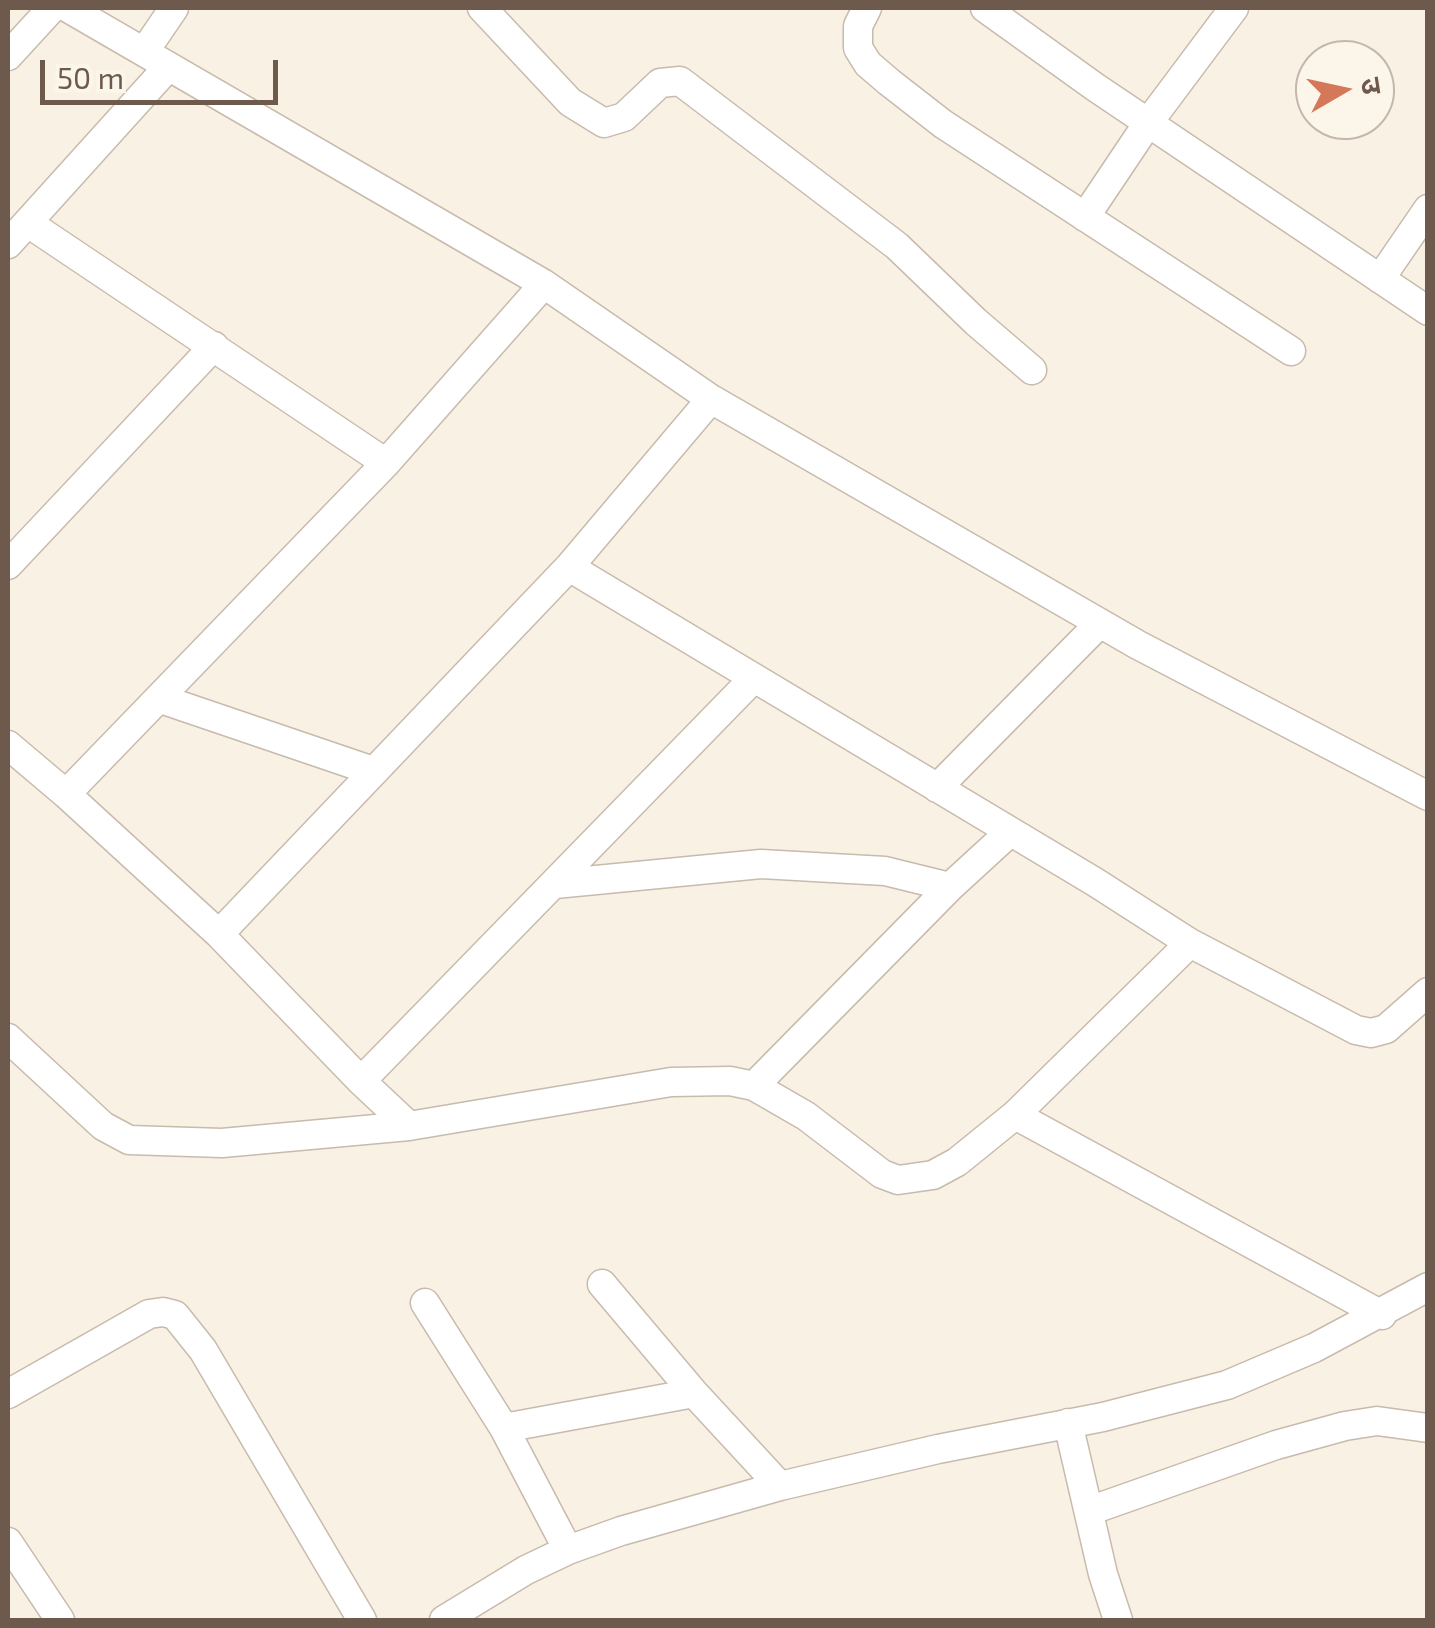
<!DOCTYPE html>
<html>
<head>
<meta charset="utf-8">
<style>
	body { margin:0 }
	#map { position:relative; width:1435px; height:1628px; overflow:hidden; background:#f9f2e4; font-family:"Exo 2","Noto Sans Devanagari",sans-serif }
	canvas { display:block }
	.frame { position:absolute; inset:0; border:10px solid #6e5a4d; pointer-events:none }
	.north { position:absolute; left:1295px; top:40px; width:100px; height:100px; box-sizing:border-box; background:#fcf6ea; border:2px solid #c3b8ab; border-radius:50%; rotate:81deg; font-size:28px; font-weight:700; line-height:40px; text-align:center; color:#6e5a4d }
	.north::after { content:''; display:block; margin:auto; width:35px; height:45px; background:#d47859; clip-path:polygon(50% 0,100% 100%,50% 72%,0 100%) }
	.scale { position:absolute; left:40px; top:60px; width:238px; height:45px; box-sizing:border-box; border:5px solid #6e5a4d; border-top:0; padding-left:12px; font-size:30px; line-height:35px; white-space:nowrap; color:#6e5a4d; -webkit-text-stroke:8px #fcf6ea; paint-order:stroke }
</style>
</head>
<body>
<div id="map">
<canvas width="1435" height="1628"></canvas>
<div class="frame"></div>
<div class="north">उ</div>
<div class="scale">50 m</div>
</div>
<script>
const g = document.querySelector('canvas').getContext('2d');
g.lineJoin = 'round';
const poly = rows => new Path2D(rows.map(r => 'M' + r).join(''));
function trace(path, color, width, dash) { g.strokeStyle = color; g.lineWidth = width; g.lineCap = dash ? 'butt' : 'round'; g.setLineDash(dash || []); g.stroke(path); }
const street = poly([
	[68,8,544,284,711,399,1138,645,1428,796],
	[482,8,570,102,604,123,624,117,660,83,680,81,897,246,976,322,1032,370],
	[867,8,858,26,858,48,868,64,889,82,943,124,1291,351],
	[985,8,1095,87,1428,311],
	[144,52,174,8],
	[8,56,52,8],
	[1085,217,1148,123,1234,8],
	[28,223,386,463],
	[8,244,168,67],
	[1380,279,1428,209],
	[8,565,214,346],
	[569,567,1095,882,1190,943,1356,1030,1371,1033,1386,1029,1428,992],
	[161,699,373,771],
	[8,745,66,794,219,934,361,1081,409,1126],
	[937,788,1100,623],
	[66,794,386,463,544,284],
	[555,884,761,864,885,871,950,887],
	[219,934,569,567,711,399],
	[8,1038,103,1126,129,1140,222,1143,409,1126,671,1082,730,1081,754,1086,806,1116,882,1174,898,1180,933,1175,957,1162,1015,1115,1190,943],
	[361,1081,753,679],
	[754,1086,950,887,1010,832],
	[1015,1115,1382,1315],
	[602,1284,694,1393,780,1486],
	[425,1303,504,1428,568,1550],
	[8,1394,149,1314,163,1312,175,1315,203,1350,362,1620],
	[1068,1423,1103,1574,1118,1620],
	[504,1428,694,1393],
	[1089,1511,1276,1445,1345,1426,1377,1421,1428,1428],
	[8,1542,60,1620],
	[444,1620,526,1570,568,1550,621,1531,780,1486,938,1449,1103,1417,1227,1385,1314,1348,1428,1287]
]);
trace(street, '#c8baac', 31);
trace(street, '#fff', 28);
</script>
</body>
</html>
